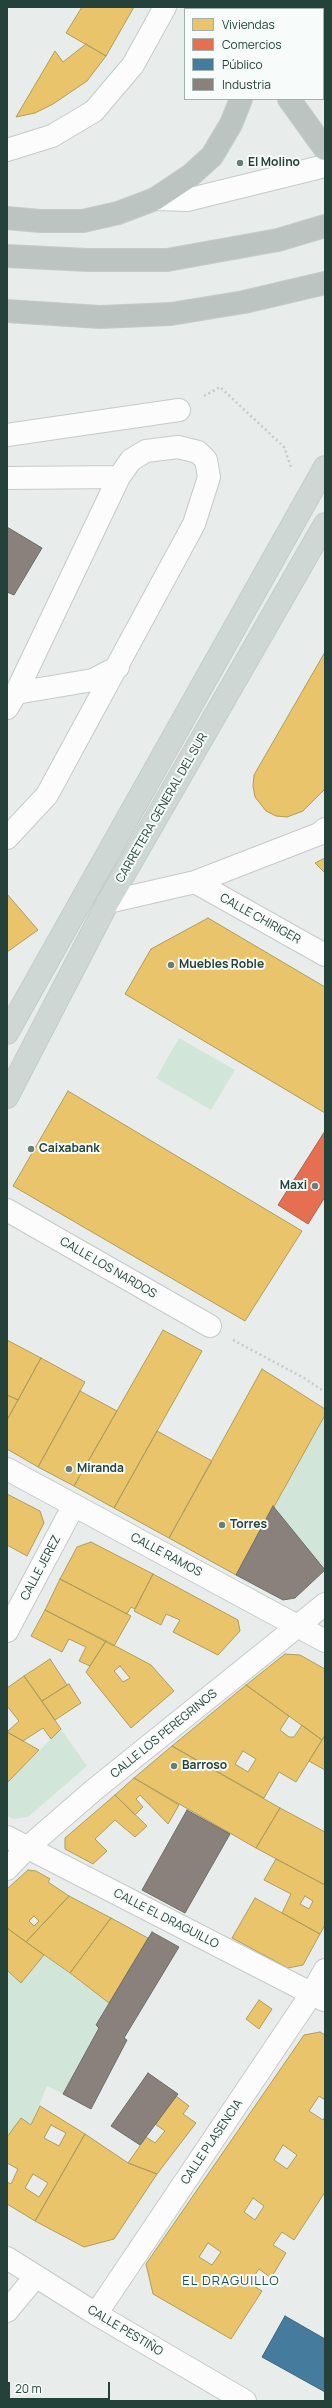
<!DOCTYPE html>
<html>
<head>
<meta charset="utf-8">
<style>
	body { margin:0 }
	#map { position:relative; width:332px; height:2408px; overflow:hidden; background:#e8edeb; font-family:Manrope,sans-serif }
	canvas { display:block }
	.frame { position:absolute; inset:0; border:8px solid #24423a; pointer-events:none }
	.legend { position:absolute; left:184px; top:8px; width:140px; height:92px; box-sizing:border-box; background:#f7fbf9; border:1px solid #a3b1ad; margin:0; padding:5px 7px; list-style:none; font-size:12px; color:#24423a }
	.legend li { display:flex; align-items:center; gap:8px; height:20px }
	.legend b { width:20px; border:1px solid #a3b1ad }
	.scale { position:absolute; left:8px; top:2382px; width:102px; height:18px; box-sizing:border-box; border:2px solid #24423a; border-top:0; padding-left:5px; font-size:12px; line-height:14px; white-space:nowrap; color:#24423a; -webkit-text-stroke:3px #f7fbf9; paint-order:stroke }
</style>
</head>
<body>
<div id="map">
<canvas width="332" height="2408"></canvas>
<div class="frame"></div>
<ul class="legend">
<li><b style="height:11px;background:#e9c46a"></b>Viviendas</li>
<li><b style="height:11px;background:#e76f51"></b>Comercios</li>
<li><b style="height:11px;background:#457b9d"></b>Público</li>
<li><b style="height:11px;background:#8a817c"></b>Industria</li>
</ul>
<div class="scale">20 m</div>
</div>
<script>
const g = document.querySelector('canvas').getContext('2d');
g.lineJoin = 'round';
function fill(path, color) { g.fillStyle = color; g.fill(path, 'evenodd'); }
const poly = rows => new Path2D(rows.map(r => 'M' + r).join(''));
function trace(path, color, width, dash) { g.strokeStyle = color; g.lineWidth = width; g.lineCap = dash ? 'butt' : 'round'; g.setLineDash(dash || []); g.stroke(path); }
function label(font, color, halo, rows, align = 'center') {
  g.font = font + ' Manrope,sans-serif'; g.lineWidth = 4; g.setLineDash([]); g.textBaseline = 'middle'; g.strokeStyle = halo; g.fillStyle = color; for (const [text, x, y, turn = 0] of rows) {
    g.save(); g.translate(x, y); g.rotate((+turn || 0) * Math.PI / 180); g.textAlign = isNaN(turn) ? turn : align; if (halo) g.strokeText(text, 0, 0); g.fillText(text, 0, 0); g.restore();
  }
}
fill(poly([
	[179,1038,235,1070,211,1110,156,1078],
	[325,1415,325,1570,273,1506],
	[61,1729,87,1766,28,1817,14,1819,7,1816,7,1783],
	[44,1955,109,2003,96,2025,99,2028,63,2094,47,2086,31,2125,21,2119,7,2137,7,1970,21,1982]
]), '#d1e6d8');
const homes = poly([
	[82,7,134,7,106,56,66,33,82,7],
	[86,44,106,56,87,81,53,104,35,113,16,117,55,51,63,62,86,44],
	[325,652,325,789,303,811,287,817,276,816,266,811,255,797,253,786,254,775,325,652],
	[325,858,325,873,315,863,325,858],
	[7,894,38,930,7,952,7,894],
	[208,918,325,987,325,1113,125,994,151,949,208,918],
	[68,1091,302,1231,245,1321,13,1186,68,1091],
	[163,1330,202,1351,114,1508,74,1486,163,1330],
	[7,1340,41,1358,18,1400,7,1395,7,1340],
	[41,1358,85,1382,38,1467,7,1449,7,1420,41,1358],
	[262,1369,325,1409,325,1415,236,1575,169,1538,262,1369],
	[80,1391,117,1411,74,1486,38,1467,80,1391],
	[7,1395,18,1400,7,1420,7,1395],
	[157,1431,212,1461,169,1538,114,1508,157,1431],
	[7,1494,40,1511,44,1523,27,1556,7,1545,7,1494],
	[91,1542,153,1574,135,1609,131,1607,127,1614,60,1579,77,1547,91,1542],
	[153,1574,238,1620,240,1631,218,1655,173,1632,180,1620,166,1614,161,1625,134,1611,153,1574],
	[60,1579,131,1616,114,1646,45,1610,60,1579],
	[45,1610,106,1641,90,1666,79,1661,86,1647,69,1639,62,1652,31,1636,45,1610],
	[106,1641,151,1665,174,1691,131,1728,86,1672,106,1641],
	[120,1666,130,1678,123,1682,114,1671,120,1666],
	[285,1654,300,1655,325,1669,325,1735,322,1740,246,1685,285,1654],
	[50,1659,67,1685,42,1701,24,1676,50,1659],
	[24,1676,61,1729,51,1739,43,1728,23,1741,7,1732,19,1721,7,1706,7,1688,24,1676],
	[69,1684,81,1703,55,1720,42,1701,69,1684],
	[246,1685,289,1716,280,1730,289,1737,294,1737,302,1725,322,1740,296,1782,279,1772,264,1798,172,1746,246,1685],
	[243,1751,256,1759,248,1772,235,1764,243,1751],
	[7,1732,39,1750,7,1783,7,1732],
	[325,1735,325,1770,309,1761,325,1735],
	[172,1746,280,1808,256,1848,134,1778,172,1746],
	[134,1778,179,1805,168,1824,140,1795,136,1799,143,1807,135,1815,115,1795,134,1778],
	[115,1795,147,1826,135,1837,115,1820,95,1839,107,1851,93,1864,65,1849,65,1838,115,1795],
	[280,1808,325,1832,325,1885,256,1848,280,1808],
	[276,1859,325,1885,325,1925,320,1934,282,1913,291,1894,264,1880,276,1859],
	[305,1896,313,1901,309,1909,300,1904,305,1896],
	[28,1870,36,1871,50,1879,48,1882,69,1896,26,1942,7,1928,7,1889,28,1870],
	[34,1916,39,1921,34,1926,29,1921,34,1916],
	[69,1896,111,1918,70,1973,26,1942,69,1896],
	[255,1898,320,1934,303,1965,288,1968,232,1938,255,1898],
	[111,1918,148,1938,109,2003,70,1973,111,1918],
	[7,1928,44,1955,21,1983,7,1970,7,1928],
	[259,2000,272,2009,259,2029,246,2019,259,2000],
	[320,2032,325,2035,325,2100,319,2096,309,2111,323,2120,325,2117,325,2192,294,2240,282,2232,273,2245,286,2253,271,2278,259,2269,249,2283,262,2291,231,2339,153,2294,146,2264,304,2035,320,2032],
	[283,2145,297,2155,287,2169,274,2160,283,2145],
	[253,2198,264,2206,255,2220,244,2212,253,2198],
	[208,2243,221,2252,212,2265,199,2257,208,2243],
	[176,2096,189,2106,183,2114,196,2123,157,2174,128,2163,146,2137,155,2143,165,2131,155,2124,176,2096],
	[40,2106,85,2134,35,2221,7,2204,7,2182,11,2184,18,2169,7,2163,7,2137,21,2118,31,2125,40,2106],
	[51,2125,66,2133,59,2146,44,2138,51,2125],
	[33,2174,48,2183,39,2197,25,2188,33,2174],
	[85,2134,128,2163,157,2174,114,2239,84,2247,35,2221,85,2134]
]);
fill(homes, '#e9c46a');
trace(homes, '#ae9d5c', 1);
const shops = poly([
	[325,1131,325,1197,308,1224,278,1205,325,1131]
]);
fill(shops, '#e76f51');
trace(shops, '#ac624a', 1);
const public = poly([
	[285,2316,325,2339,325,2392,262,2357,285,2316]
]);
fill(public, '#457b9d');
trace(public, '#3b6a7f', 1);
const industry = poly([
	[7,527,42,548,14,595,7,592,7,527],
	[273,1506,325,1570,295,1598,283,1600,236,1575,273,1506],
	[187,1810,230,1834,185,1913,142,1890,187,1810],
	[152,1932,179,1947,124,2038,127,2040,91,2109,63,2094,99,2028,96,2025,152,1932],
	[148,2073,178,2094,140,2145,111,2126,148,2073]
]);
fill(industry, '#8a817c');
trace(industry, '#6b6e68', 1);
const minor = poly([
	[7,150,52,136,94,111,133,65,165,7],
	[155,199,187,200,325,166],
	[7,435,179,410],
	[7,478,119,477],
	[16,693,93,680,118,667],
	[7,708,16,693,119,477,131,460,146,451,178,447,198,452,206,460,209,477,194,524,47,795,7,838],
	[195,882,325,955],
	[108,902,195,882,319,834,325,829],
	[7,1210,210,1326],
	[7,1469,325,1641],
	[7,1631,74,1505],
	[7,1837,324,2000],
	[7,1869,27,1848,95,1789,325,1604],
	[7,2258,96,2314,245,2401],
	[7,2311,36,2276],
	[96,2314,312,1993,325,1970]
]);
const major = poly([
	[7,1033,325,467],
	[7,1097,108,902,325,524]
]);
const highway = poly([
	[261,9,261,7],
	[289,99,325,149],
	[7,218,40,221,83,221,118,213,155,199,191,175,212,156,231,124,241,99],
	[7,256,87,260,167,260,278,240,325,226],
	[7,311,100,317,171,314,244,302,325,283]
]);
trace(minor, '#c5cac8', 24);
trace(major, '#c3ccc9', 24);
trace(highway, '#c3ccc9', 24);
trace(poly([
	[204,396,220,387,284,447,291,467],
	[233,1340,304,1378,325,1392]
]), '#c3ccca', 2.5, [2, 3]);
trace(minor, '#fcfcfc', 22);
trace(major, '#cfd7d5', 22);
trace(highway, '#bcc4c2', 22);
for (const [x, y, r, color] of [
	[240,163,4,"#697e78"],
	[171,965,4,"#697e78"],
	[31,1149,4,"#697e78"],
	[315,1186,4,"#697e78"],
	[69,1469,4,"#697e78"],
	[222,1525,4,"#697e78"],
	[174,1766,4,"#697e78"]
]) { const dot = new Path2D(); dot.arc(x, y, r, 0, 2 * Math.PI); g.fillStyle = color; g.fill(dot); trace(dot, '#f7fbf9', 1.5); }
label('bold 12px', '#24423a', '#f7fbf9', [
	["El Molino",248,163],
	["Muebles Roble",179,965],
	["Caixabank",39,1149],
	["Maxi",307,1186,"right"],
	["Miranda",77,1469],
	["Torres",230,1525],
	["Barroso",182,1766]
], 'left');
label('12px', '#24423a', '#f7fbf9', [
	["CARRETERA GENERAL DEL SUR",162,808,-60],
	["CALLE CHIRIGER",260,919,29],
	["CALLE LOS NARDOS",108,1268,30],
	["CALLE RAMOS",166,1555,28],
	["CALLE JEREZ",41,1568,-62],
	["CALLE LOS PEREGRINOS",164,1734,-39],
	["CALLE EL DRAGUILLO",166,1919,27],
	["CALLE PLASENCIA",212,2142,-56],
	["CALLE PESTIÑO",125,2331,31]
]);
g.letterSpacing = '1px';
label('13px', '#1f5548', '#f7fbf9', [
	["EL DRAGUILLO",231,2281]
]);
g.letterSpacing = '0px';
</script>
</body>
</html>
